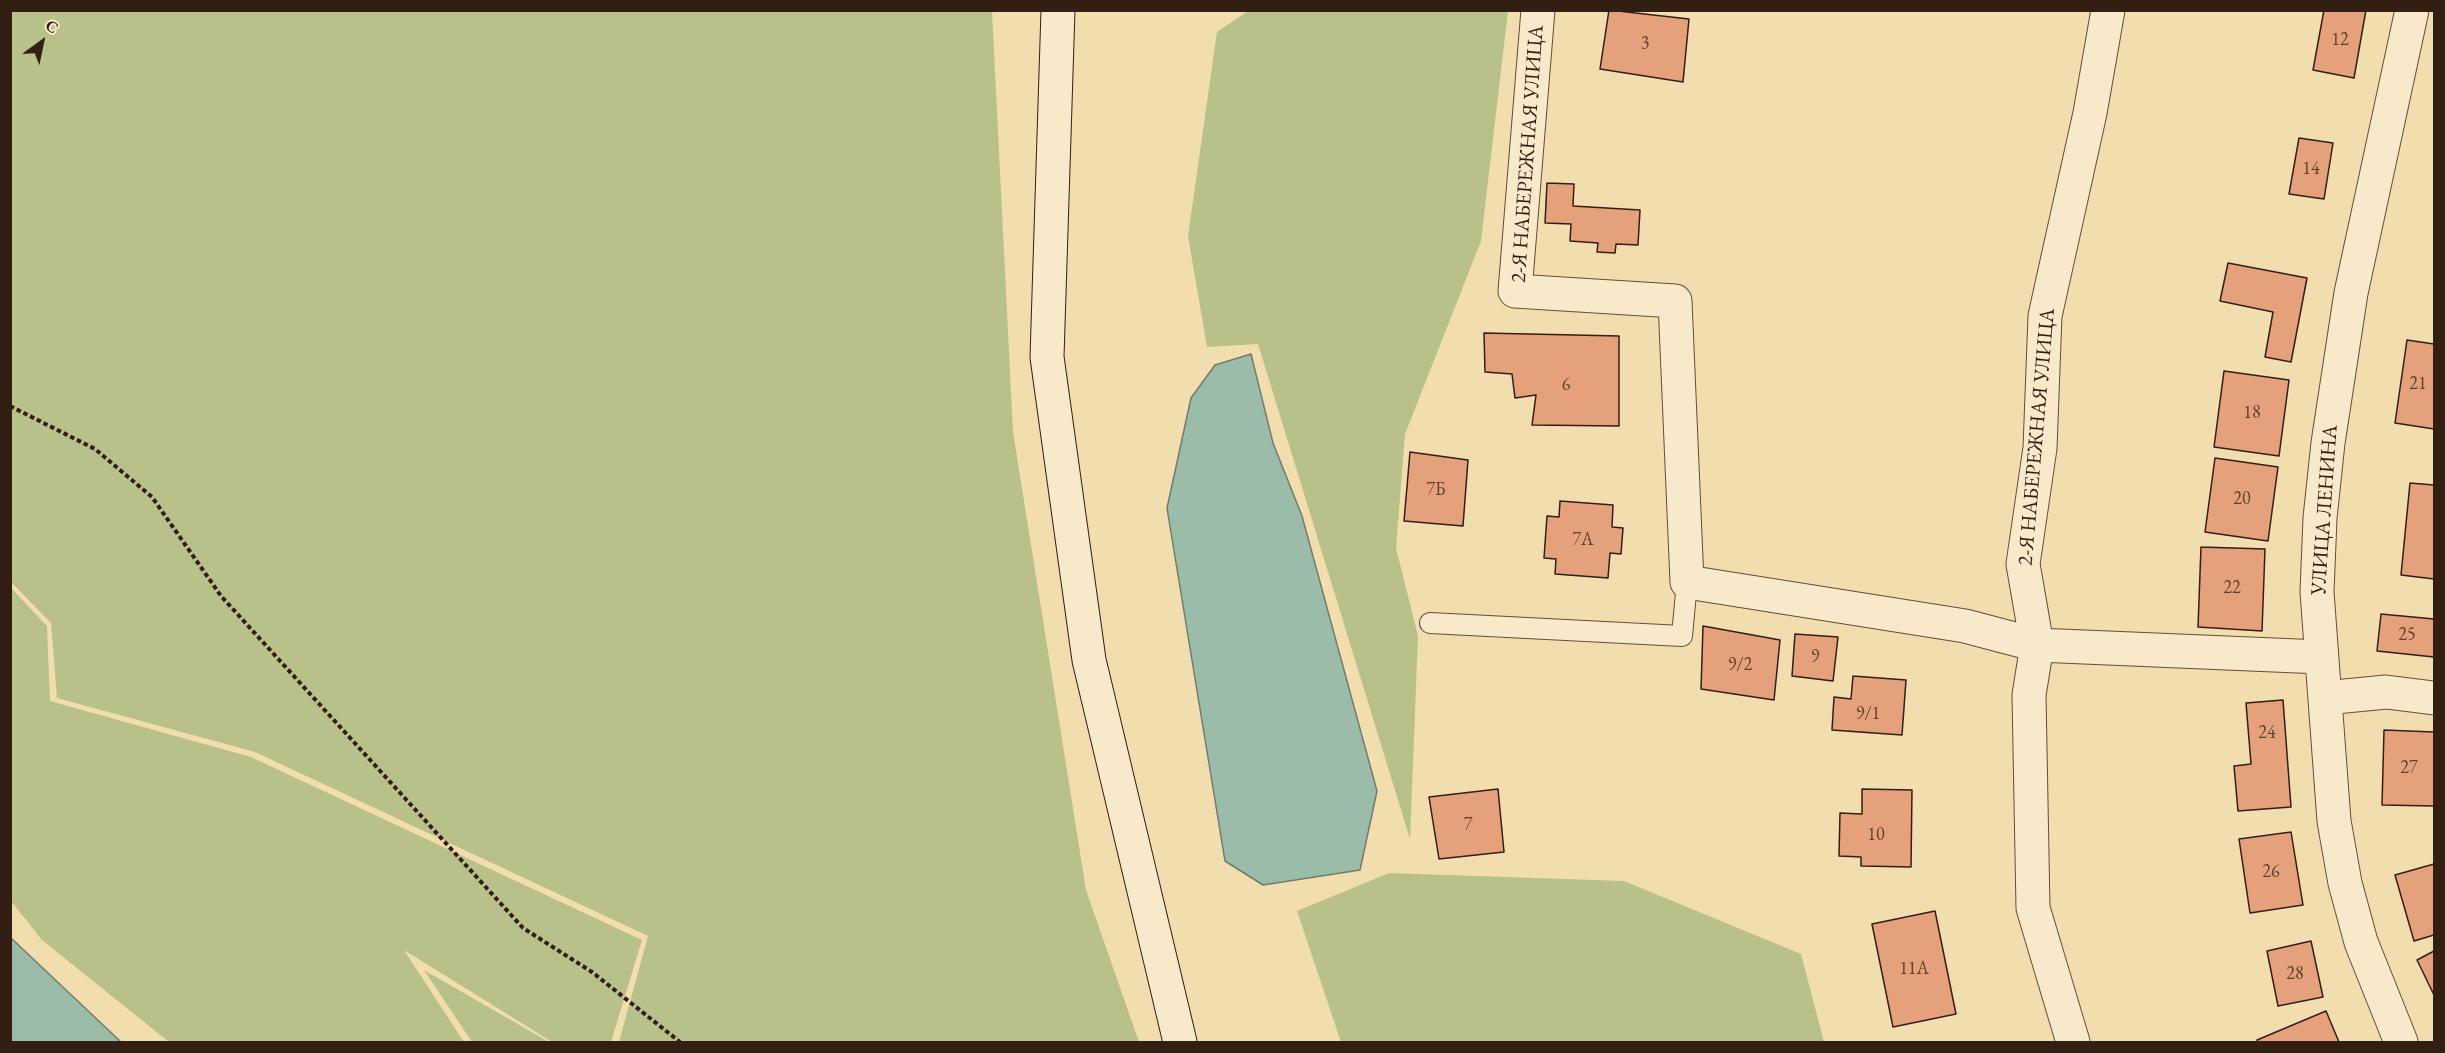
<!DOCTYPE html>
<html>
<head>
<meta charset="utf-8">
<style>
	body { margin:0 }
	#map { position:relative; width:2445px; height:1053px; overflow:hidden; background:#f2ddae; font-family:"EB Garamond",serif }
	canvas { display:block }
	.frame { position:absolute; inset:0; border:12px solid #331f11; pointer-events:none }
	.north { position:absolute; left:12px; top:12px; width:60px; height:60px; -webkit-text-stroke:4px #f7e9ca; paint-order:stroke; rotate:33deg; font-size:16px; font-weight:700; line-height:24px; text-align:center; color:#331f11 }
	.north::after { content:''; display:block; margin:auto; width:21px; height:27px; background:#331f11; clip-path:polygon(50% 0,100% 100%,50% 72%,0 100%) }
</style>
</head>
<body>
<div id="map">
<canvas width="2445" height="1053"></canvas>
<div class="frame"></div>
<div class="north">С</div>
</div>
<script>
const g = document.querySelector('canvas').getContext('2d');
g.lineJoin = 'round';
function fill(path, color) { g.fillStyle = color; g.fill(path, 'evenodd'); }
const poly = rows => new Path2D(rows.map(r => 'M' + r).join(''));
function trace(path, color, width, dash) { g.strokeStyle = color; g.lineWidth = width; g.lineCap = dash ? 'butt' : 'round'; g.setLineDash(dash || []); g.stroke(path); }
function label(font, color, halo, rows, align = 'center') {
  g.font = font + ' "EB Garamond",serif'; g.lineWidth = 5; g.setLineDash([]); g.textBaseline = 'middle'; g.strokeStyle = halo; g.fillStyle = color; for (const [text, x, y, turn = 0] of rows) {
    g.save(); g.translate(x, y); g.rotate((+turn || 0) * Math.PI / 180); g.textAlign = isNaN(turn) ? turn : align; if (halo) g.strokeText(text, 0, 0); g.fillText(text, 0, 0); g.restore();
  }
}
fill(poly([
	[11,10,992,11,1013,432,1086,890,1139,1042,619,1042,648,936,255,752,57,698,51,623,11,582],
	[1248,11,1508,11,1481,241,1405,434,1396,548,1418,636,1410,839,1258,344,1207,347,1188,236,1217,32],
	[11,588,47,626,50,701,251,757,642,940,611,1042,552,1042,404,950,464,1042,169,1042,42,940,11,901],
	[1389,873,1624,881,1801,954,1824,1042,1341,1042,1297,911],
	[424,970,549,1042,472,1042]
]), '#b9c18b');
const water = poly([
	[1251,354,1273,443,1302,516,1377,791,1360,870,1263,885,1225,861,1167,508,1191,398,1215,365,1251,354],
	[11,938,121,1042,11,1042,11,938]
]);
fill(water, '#9bbca9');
trace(water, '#717d6c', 1.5);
const building = poly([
	[1609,10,1689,19,1683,82,1600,69,1609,10],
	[2324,10,2366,10,2354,78,2313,70,2324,10],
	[2299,138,2333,143,2324,199,2289,194,2299,138],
	[1547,183,1574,184,1573,206,1640,210,1638,245,1616,244,1615,253,1597,252,1598,243,1570,241,1571,224,1545,223,1547,183],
	[2228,263,2307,278,2291,362,2265,357,2273,312,2220,301,2228,263],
	[1484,333,1619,336,1619,426,1532,425,1536,395,1515,398,1512,374,1485,372,1484,333],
	[2407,340,2434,344,2434,429,2395,423,2407,340],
	[2224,371,2289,380,2279,456,2214,447,2224,371],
	[1410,452,1468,460,1463,526,1404,521,1410,452],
	[2215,458,2278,467,2268,541,2205,532,2215,458],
	[2410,483,2434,485,2434,579,2401,575,2410,483],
	[1560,501,1613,505,1612,527,1623,528,1621,554,1610,553,1608,578,1555,574,1556,559,1544,558,1547,516,1559,517,1560,501],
	[2201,547,2265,549,2262,631,2198,627,2201,547],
	[2381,614,2434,619,2434,657,2377,651,2381,614],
	[1703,626,1780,640,1774,700,1701,689,1703,626],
	[1795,634,1838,637,1833,681,1792,676,1795,634],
	[1853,676,1906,680,1902,735,1832,730,1834,697,1851,699,1853,676],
	[2283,700,2291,807,2238,811,2234,766,2251,764,2246,703,2283,700],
	[2384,730,2434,732,2434,806,2382,805,2384,730],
	[1498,789,1504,852,1439,859,1429,797,1498,789],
	[1862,789,1912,790,1911,867,1861,866,1861,857,1839,856,1840,813,1862,814,1862,789],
	[2291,832,2303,905,2250,913,2239,839,2291,832],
	[2434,864,2434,935,2414,941,2395,875,2434,864],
	[1935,911,1956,1014,1893,1027,1872,924,1935,911],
	[2311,941,2323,997,2278,1006,2267,951,2311,941],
	[2434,951,2434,995,2417,960,2434,951],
	[2326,1011,2339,1042,2258,1042,2257,1040,2326,1011]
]);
fill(building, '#e5a17c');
trace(building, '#331f11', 1.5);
const lane = poly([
	[1430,623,1682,636,1687,582]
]);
const street = poly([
	[1538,10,1515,291,1675,301,1687,582,1965,626,2037,645,2321,657],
	[2325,698,2386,692,2434,698],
	[2073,1042,2033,908,2029,695,2037,645,2023,564,2040,448,2045,316,2090,113,2108,10],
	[2401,1042,2361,942,2345,883,2334,821,2317,592,2320,518,2328,443,2351,293,2412,10]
]);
const secondary = poly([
	[1058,10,1047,357,1089,660,1180,1042]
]);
trace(lane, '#634e38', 22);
trace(street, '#634e38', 35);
trace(secondary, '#331f11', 35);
trace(poly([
	[10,406,95,449,152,497,221,596,523,928,592,972,680,1042]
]), '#331f11', 4, [4.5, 3]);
trace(lane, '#f7e9ca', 20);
trace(street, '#f7e9ca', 33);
trace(secondary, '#f7e9ca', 33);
label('18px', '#60402c', null, [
	["12",2340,40],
	["3",1645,44],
	["14",2311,169],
	["21",2418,384],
	["6",1566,385],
	["18",2252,413],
	["7Б",1436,490],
	["20",2242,499],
	["7А",1583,540],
	["22",2232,588],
	["25",2407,635],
	["9",1815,657],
	["9/2",1740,665],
	["9/1",1868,714],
	["24",2267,733],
	["27",2409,768],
	["7",1468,825],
	["10",1876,835],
	["26",2271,872],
	["11А",1914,969],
	["28",2295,974]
]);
label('21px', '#331f11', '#f7e9ca', [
	["2-Я НАБЕРЕЖНАЯ УЛИЦА",1528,154,-86],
	["2-Я НАБЕРЕЖНАЯ УЛИЦА",2037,437,-85],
	["УЛИЦА ЛЕНИНА",2325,510,-86]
]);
</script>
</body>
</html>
